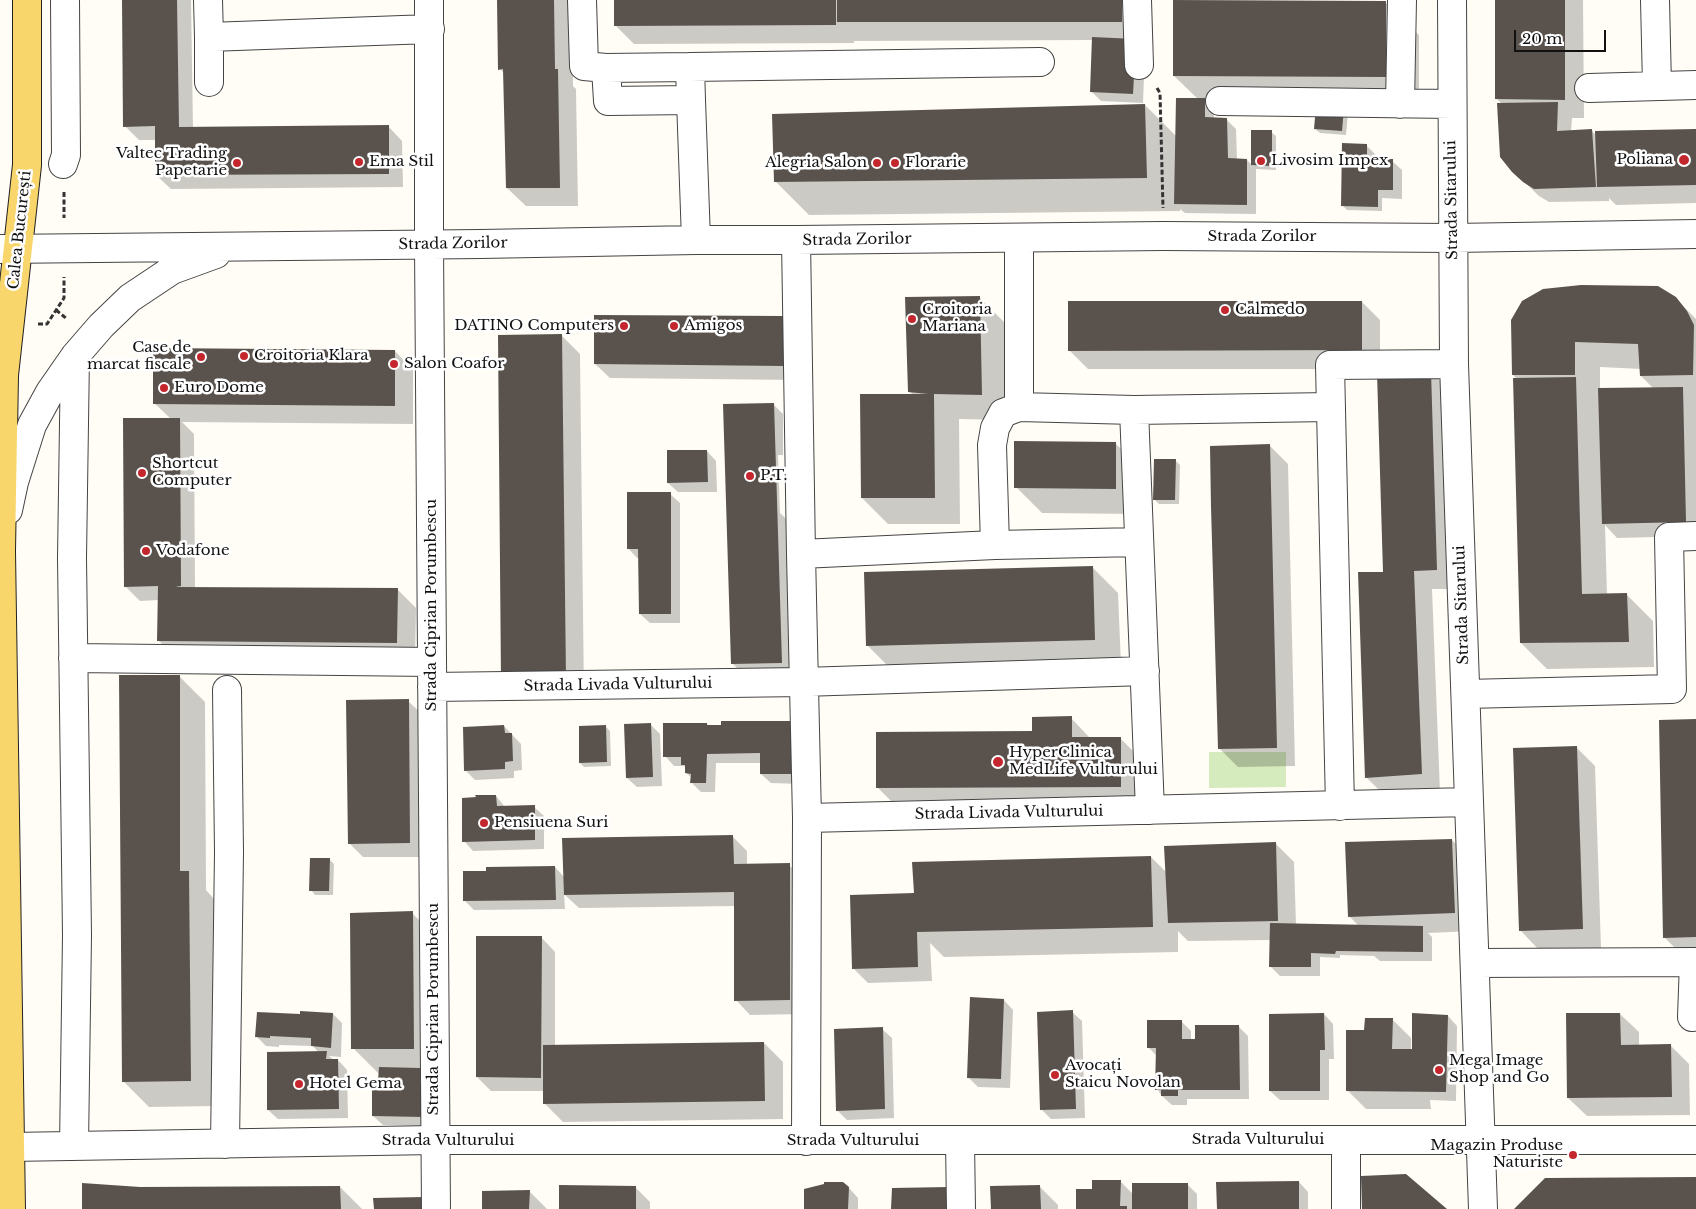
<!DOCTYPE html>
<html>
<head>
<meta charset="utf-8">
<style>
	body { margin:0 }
	#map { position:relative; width:1696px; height:1209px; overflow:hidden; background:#fffdf5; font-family:"Libre Baskerville",serif }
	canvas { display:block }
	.scale { position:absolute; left:1514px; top:30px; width:92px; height:22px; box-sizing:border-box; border:2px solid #111; border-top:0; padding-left:6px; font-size:15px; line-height:18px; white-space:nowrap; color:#111; -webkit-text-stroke:4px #fff; paint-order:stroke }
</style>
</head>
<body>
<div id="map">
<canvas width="1696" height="1209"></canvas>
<div class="scale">20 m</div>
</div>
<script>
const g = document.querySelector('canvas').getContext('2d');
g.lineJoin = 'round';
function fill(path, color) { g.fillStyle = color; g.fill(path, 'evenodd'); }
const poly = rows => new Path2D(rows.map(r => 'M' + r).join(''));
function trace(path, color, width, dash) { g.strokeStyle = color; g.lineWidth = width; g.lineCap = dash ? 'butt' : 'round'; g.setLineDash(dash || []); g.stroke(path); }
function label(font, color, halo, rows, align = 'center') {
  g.font = font + ' "Libre Baskerville",serif'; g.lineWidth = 5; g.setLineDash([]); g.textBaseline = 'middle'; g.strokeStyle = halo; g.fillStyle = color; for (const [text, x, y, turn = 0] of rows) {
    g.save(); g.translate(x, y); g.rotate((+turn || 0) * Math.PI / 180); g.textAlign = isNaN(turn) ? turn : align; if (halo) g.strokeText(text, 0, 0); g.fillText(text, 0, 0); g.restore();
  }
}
fill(poly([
	[1209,752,1286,752,1286,787,1209,788]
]), '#d5ebbd');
fill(poly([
	[123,0,191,0,193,128,388,126,402,141,403,187,171,189,156,175,156,140,139,140,125,126],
	[498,0,572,0,573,86,576,89,578,206,526,206,507,188,505,74,500,69],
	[615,0,1141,0,1145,50,1143,103,1101,101,1092,92,1093,40,854,41,854,43,634,44,615,25],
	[1496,0,1583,0,1584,118,1572,118,1571,132,1592,131,1597,136,1696,130,1696,203,1616,205,1609,198,1609,201,1549,202,1539,196,1513,171,1502,104,1497,99],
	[1385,2,1419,35,1419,110,1348,113,1346,135,1320,133,1315,129,1317,110,1214,109,1214,119,1227,120,1236,129,1237,160,1247,160,1252,165,1252,131,1271,132,1276,136,1276,170,1256,169,1256,214,1185,213,1180,209,1180,211,809,215,775,181,1145,105,1177,137,1198,99,1174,76],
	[1366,145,1376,155,1376,160,1392,161,1402,170,1402,199,1382,198,1382,211,1347,210,1342,205],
	[979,297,1005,323,1007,420,959,419,960,524,888,524,862,498,912,394,909,391],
	[1675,298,1696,319,1696,536,1617,538,1605,525,1607,595,1627,595,1653,621,1654,667,1547,669,1521,643,1517,379,1513,375,1512,320],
	[1600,367,1641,369,1641,376,1653,388,1600,390],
	[1362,302,1380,320,1380,369,1088,369,1069,350],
	[782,317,797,331,797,380,610,378,595,364],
	[562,336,580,354,584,697,521,698],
	[395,351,413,370,413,424,182,422,194,434,195,588,397,589,416,608,415,661,177,659,158,640,159,600,140,601,125,586,171,419,154,403],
	[1431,372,1450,391,1456,589,1432,589,1440,792,1385,796,1366,777,1384,573],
	[774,405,783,414,783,455,778,455,780,513,802,534,807,688,759,690,733,664],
	[1115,443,1141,469,1141,514,1042,513,1016,487],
	[1270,446,1288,464,1295,766,1238,767,1219,748],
	[707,451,716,461,717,492,678,492,668,483],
	[1175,460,1180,465,1179,504,1159,504,1155,500],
	[670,494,680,503,680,623,650,623,640,614,640,558,637,558,628,548],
	[1092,567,1118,593,1121,665,893,671,867,645],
	[179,676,205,702,206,890,214,899,216,1106,149,1107,123,1081],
	[408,701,423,715,424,857,363,857,349,843],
	[1071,718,1090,738,1120,738,1139,757,1140,805,896,806,877,787],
	[1696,721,1696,956,1683,956,1664,937],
	[792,722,801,784,771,783,761,774,761,763,716,763,715,792,701,792,692,783,692,778,686,773,686,768,684,766,674,766,665,756,707,724,709,726],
	[651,725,660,734,662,786,637,787,627,778],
	[504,726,521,744,522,770,514,771,514,778,475,780,465,770],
	[606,727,610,731,611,766,584,767,580,763],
	[1576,747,1595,766,1601,948,1539,950,1521,931],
	[496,796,505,807,534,807,544,816,544,849,473,851,464,841],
	[733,837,747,851,747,865,789,865,803,879,804,1014,750,1015,736,1000,736,906,579,908,564,894,565,909,474,910,464,900,555,867,564,877],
	[1452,840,1470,858,1473,931,1428,933,1432,937,1432,961,1380,961,1374,956,1340,955,1340,958,1320,957,1320,976,1280,976,1270,966,1271,940,1188,941,1178,931,1178,952,944,957,930,943,932,981,868,983,853,968,915,895,1151,857,1167,873,1275,843,1294,862,1296,925,1359,926,1349,916],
	[330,860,334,864,333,895,315,895,311,890],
	[412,913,438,939,433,1126,383,1125,373,1116,380,1082,379,1074,353,1048],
	[541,937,555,952,555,1046,764,1043,783,1062,783,1119,563,1122,545,1104,545,1091,491,1091,477,1077],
	[1004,1000,1013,1010,1010,1088,978,1087,968,1077],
	[1072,1012,1082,1021,1085,1118,1051,1119,1041,1109],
	[333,1014,342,1023,341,1057,329,1056,334,1060,338,1060,347,1070,348,1118,278,1119,268,1110,319,1053,313,1046,279,1045,279,1047,266,1046,257,1037,301,1016],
	[1324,1014,1333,1024,1334,1059,1329,1059,1329,1100,1280,1100,1270,1091],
	[1620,1014,1639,1032,1639,1046,1670,1045,1689,1064,1690,1115,1587,1116,1568,1098],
	[1448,1016,1457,1026,1456,1101,1430,1100,1431,1109,1366,1109,1347,1090,1366,1031,1392,1019,1411,1038,1411,1050,1414,1053],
	[1182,1022,1191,1031,1191,1041,1239,1027,1248,1036,1249,1099,1187,1099,1187,1105,1172,1105,1162,1096,1157,1089,1157,1056,1148,1047],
	[882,1029,892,1038,894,1118,847,1120,837,1110],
	[1121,1182,1133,1194,1187,1184,1197,1194,1197,1209,1077,1209,1093,1191],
	[1299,1182,1308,1192,1308,1209,1218,1209],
	[1039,1186,1058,1205,1058,1209,992,1209],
	[340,1187,362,1209,83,1209,140,1188],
	[635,1187,650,1202,650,1209,560,1209],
	[849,1188,858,1198,858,1209,806,1209],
	[529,1191,547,1209,483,1209]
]), '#0003');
fill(poly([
	[122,0,177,0,179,127,389,125,389,174,155,175,155,126,123,127],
	[497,0,554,0,555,69,558,69,560,188,506,188,503,69,498,70],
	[614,0,836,0,836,25,614,26],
	[837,0,1122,0,1122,22,837,22],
	[1173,0,1386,1,1386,77,1173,76],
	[1495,0,1565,0,1565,100,1495,99],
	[1092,37,1136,39,1133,94,1090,92],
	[1176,98,1205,98,1205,117,1227,118,1228,158,1247,159,1247,205,1174,204],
	[1558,102,1557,131,1592,129,1596,187,1534,189,1523,182,1512,172,1500,157,1497,103],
	[1145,104,1147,178,774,182,772,114],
	[1316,106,1344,108,1342,131,1314,129],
	[1696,129,1696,185,1597,187,1595,131],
	[1251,130,1272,130,1272,166,1251,165],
	[1342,143,1367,144,1367,159,1393,159,1393,190,1378,190,1378,207,1341,206],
	[1581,285,1658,286,1676,297,1687,311,1694,325,1693,375,1640,376,1638,344,1575,342,1575,375,1512,375,1511,320,1522,301,1543,289],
	[980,296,982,395,934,394,935,498,861,498,860,394,928,394,908,392,905,297],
	[1068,301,1362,301,1362,350,1068,351],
	[594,315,783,316,783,366,594,364],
	[562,334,566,679,501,680,498,335],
	[153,348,395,350,395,406,153,404],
	[1431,371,1437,570,1414,571,1422,774,1365,778,1358,572,1383,572,1377,373],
	[1576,377,1582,594,1627,593,1629,642,1520,643,1513,378],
	[1683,387,1686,522,1602,524,1598,388],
	[774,403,782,663,731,664,723,404],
	[123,418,180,418,181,586,175,587,398,588,397,643,157,641,158,586,124,587],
	[1014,441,1116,442,1116,489,1014,488],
	[1270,444,1277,748,1218,749,1211,507,1210,446],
	[667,450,707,450,708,482,667,483],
	[1154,459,1176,459,1175,500,1153,500],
	[627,492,671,492,671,614,639,614,638,549,627,549],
	[1093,566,1095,640,866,646,864,572],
	[119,675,180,675,180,871,189,871,191,1081,122,1082],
	[409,699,410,843,348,844,346,700],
	[1072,716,1072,737,1121,737,1121,787,876,788,876,732,1032,731,1032,717],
	[1696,719,1696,937,1663,938,1659,720],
	[721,721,792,721,792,774,760,774,760,753,707,754,706,783,690,783,691,774,685,773,685,765,681,765,681,757,663,757,663,723,707,723,707,725,721,725],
	[651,723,653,777,626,778,624,724],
	[504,725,505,733,512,733,513,761,505,762,505,769,464,771,463,727],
	[606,725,607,762,579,763,579,726],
	[1577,746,1583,929,1519,931,1513,748],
	[475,795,496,795,497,806,535,805,535,840,462,842,462,798,476,797],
	[733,835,734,864,790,863,790,1000,734,1001,734,892,564,895,562,838],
	[1452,839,1455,913,1348,917,1345,842],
	[1276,842,1278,921,1168,923,1164,846],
	[1151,856,1153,927,917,932,918,967,852,969,850,895,914,893,912,862],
	[310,858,330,858,329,891,309,891],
	[555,866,556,900,463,901,463,871,486,871,486,867],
	[413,911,414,1049,351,1049,350,913],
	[1270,923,1423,926,1423,952,1336,951,1335,954,1311,953,1311,967,1269,967],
	[476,936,542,936,541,1078,476,1077],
	[970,997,1004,999,1001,1079,967,1078],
	[1073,1010,1076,1109,1040,1110,1037,1012],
	[300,1011,333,1013,331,1048,311,1046,311,1038,270,1036,270,1038,255,1037,257,1012,300,1014],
	[1324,1013,1325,1050,1320,1050,1320,1091,1269,1091,1269,1014],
	[1412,1013,1448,1015,1446,1092,1346,1091,1346,1030,1364,1030,1365,1018,1393,1018,1392,1049,1412,1049],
	[1566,1013,1620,1013,1621,1045,1671,1044,1672,1097,1567,1098],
	[1147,1020,1182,1020,1182,1039,1195,1039,1195,1025,1239,1025,1240,1090,1178,1090,1178,1096,1161,1096,1161,1090,1155,1090,1156,1048,1147,1048],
	[883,1027,885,1109,836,1111,834,1029],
	[764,1042,765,1101,543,1104,543,1045],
	[327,1051,326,1059,338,1059,339,1109,267,1110,267,1052],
	[379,1067,420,1068,420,1085,424,1085,424,1117,372,1116,372,1080,378,1081],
	[1406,1174,1447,1209,1362,1209,1361,1176],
	[1696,1177,1696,1209,1514,1209,1545,1178],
	[1092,1180,1121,1180,1120,1206,1127,1206,1127,1209,1076,1209,1076,1189,1092,1189],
	[1299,1181,1299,1209,1217,1209,1216,1182],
	[824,1182,843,1182,849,1187,848,1209,804,1209,804,1189,824,1184],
	[82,1183,140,1187,340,1186,341,1209,82,1209],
	[1132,1183,1188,1183,1188,1209,1132,1209],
	[559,1185,636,1186,636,1209,559,1209],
	[1040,1185,1041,1209,991,1209,990,1186],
	[949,1187,949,1209,891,1209,892,1188],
	[530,1190,529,1209,482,1209,482,1191],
	[424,1197,424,1209,374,1209,373,1198]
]), '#5a524d');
const minor = poly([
	[208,0,209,37,430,29],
	[429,0,429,245,436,1209],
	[582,0,584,66,606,68,690,67],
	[1137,0,1139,65],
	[1452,0,1454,364,1483,1209],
	[1655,0,1657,86],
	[209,37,209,82],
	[606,68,608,101,691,100,690,67,1040,62],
	[1589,88,1696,85],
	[691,100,696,240],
	[1220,101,1451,104],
	[1400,104,1402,0],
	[63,164,66,155,65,0],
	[1019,238,1019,407],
	[796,240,801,554,807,818,806,1141],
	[0,249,481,244,696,240,796,240,1163,236,1453,238,1696,234],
	[1134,410,1330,407],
	[8,510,14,482,32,425,50,392,75,356,101,326,130,298,172,270,216,254],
	[995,545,992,445,995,428,1003,413,1019,407,1134,410,1150,810],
	[801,554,995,545,1139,542],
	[73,658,432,662],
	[432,687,803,682,1145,671],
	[1466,694,1672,689,1669,537,1696,536],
	[1340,806,1330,365,1454,364],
	[807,818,1469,802],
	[1475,963,1696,962],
	[1692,1017,1694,962],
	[1346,1140,1346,1209],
	[960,1141,961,1209],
	[225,1144,229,852,227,690],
	[74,1146,77,935,72,558,75,356],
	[10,1147,435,1140,1696,1140]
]);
const major = poly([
	[11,1209,1,551,4,375,27,165,27,0]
]);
trace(minor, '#444', 30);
trace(major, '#222', 30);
trace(poly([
	[1157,88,1160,93,1163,208],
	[64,192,64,218],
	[56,310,67,319],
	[38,324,47,324,64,298,64,277]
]), '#333', 3, [5, 2.5]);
trace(minor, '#fff', 28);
trace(major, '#f9d66b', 28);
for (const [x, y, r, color] of [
	[1684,160,6,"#c4262e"],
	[1261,161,5,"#c4262e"],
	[359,162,5,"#c4262e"],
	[237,163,5,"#c4262e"],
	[877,163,5,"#c4262e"],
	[895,163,5,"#c4262e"],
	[1225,310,5,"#c4262e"],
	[912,319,5,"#c4262e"],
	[624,326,5,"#c4262e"],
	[674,326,5,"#c4262e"],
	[244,356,5,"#c4262e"],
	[201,357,5,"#c4262e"],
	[394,364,5,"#c4262e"],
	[164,388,5,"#c4262e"],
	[142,473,5,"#c4262e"],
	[750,476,5,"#c4262e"],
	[146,551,5,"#c4262e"],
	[998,762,6,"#c4262e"],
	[484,823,5,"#c4262e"],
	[1439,1070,5,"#c4262e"],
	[1055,1075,5,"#c4262e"],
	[299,1084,5,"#c4262e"],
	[1573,1155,5,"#c4262e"]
]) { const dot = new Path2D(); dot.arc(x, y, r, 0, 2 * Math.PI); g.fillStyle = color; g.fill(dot); trace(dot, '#fff', 2); }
label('15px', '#111', '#fff', [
	["Valtec Trading",227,154,"right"],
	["Papetarie",227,171,"right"],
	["Poliana",1673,160,"right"],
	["Livosim Impex",1271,161],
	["Ema Stil",369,162],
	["Alegria Salon",867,163,"right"],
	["Florarie",905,163],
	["Croitoria",922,310],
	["Mariana",922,327],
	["Calmedo",1235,310],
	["DATINO Computers",614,326,"right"],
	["Amigos",684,326],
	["Case de",191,348,"right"],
	["marcat fiscale",191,365,"right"],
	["Croitoria Klara",254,356],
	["Salon Coafor",404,364],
	["Euro Dome",174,388],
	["Shortcut",152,464],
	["Computer",152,481],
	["P.T.",760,476],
	["Vodafone",156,551],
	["HyperClinica",1009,753],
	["MedLife Vulturului",1009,770],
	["Pensiuena Suri",494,823],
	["Mega Image",1449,1061],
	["Shop and Go",1449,1078],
	["Avocați",1065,1066],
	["Staicu Novolan",1065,1083],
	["Hotel Gema",309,1084],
	["Magazin Produse",1563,1146,"right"],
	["Naturiste",1563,1163,"right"]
], 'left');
label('15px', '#111', '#fff', [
	["Strada Sitarului",1452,200,-91],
	["Calea București",20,230,-84],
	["Strada Zorilor",1262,237],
	["Strada Zorilor",857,240,-1],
	["Strada Zorilor",453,244,-1],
	["Strada Ciprian Porumbescu",432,605,-90],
	["Strada Sitarului",1462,605,-92],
	["Strada Livada Vulturului",618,685,-1],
	["Strada Livada Vulturului",1009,813,-1],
	["Strada Ciprian Porumbescu",434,1009,-90],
	["Strada Vulturului",1258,1140],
	["Strada Vulturului",448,1141],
	["Strada Vulturului",853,1141]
]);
</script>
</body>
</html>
